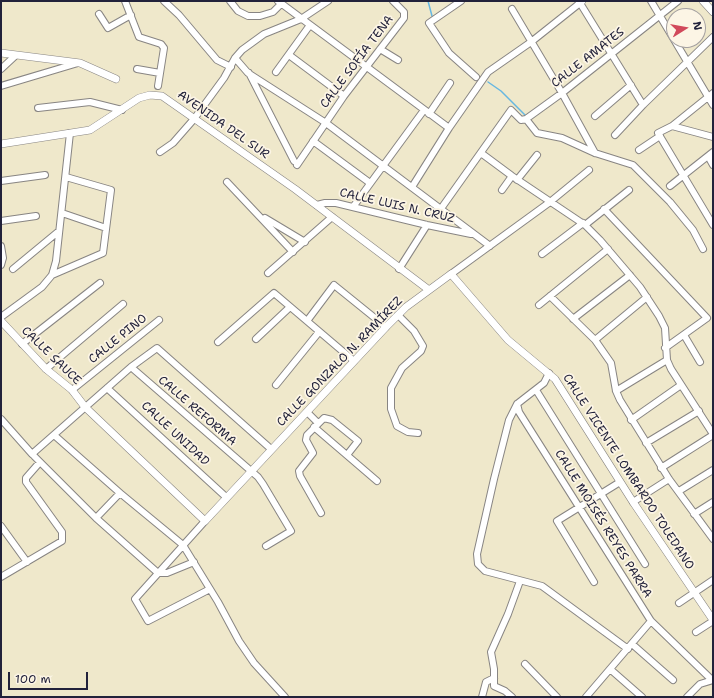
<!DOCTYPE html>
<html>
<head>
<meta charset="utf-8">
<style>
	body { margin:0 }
	#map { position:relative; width:714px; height:698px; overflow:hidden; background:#efe8cb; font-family:"Shantell Sans",sans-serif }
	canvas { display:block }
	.frame { position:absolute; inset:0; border:2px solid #22223b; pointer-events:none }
	.north { position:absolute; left:666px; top:8px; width:40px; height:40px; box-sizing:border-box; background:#fcf5e5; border:1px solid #a5a1a1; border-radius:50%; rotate:79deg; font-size:11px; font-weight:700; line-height:16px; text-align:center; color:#22223b }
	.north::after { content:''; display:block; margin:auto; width:14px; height:18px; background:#d1495b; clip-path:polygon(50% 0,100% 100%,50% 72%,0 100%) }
	.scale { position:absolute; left:8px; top:672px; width:80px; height:18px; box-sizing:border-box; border:2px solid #22223b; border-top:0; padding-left:5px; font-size:12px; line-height:14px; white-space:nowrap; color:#22223b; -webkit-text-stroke:3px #fcf5e5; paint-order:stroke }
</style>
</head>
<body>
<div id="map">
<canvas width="714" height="698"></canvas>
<div class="frame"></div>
<div class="north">N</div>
<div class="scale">100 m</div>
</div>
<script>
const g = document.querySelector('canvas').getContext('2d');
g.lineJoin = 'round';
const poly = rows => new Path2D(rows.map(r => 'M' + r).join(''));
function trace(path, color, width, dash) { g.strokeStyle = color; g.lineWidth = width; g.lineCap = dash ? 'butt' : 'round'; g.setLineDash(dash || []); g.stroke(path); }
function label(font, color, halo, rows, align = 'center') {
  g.font = font + ' "Shantell Sans",sans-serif'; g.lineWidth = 3.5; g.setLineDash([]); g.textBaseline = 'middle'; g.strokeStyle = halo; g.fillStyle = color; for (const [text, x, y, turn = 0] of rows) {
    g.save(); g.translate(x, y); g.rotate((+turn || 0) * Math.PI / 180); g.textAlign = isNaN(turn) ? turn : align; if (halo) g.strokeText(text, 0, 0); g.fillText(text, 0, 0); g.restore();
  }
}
trace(poly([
	[428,1,432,16],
	[488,82,501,91,526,116]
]), '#66b7e1', 1.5);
const minor = poly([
	[125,1,139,37,161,44,164,48,158,86],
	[164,1,179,15,217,60,231,67],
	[230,1,238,11,248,16,260,16,273,12,281,4],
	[278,1,449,128],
	[461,1,429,23,449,53,476,77],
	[651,1,713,105],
	[512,9,562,93,595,153],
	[99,14,108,28,131,15],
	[380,49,398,60],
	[289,55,344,96],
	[235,58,248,73,326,123,490,246],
	[1,69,15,56],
	[137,69,160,73],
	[276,72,310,25],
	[249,73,294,161],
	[1,86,78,63],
	[38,108,90,102,122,110],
	[429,114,450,83],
	[595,116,631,85],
	[526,119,537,133,562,138,595,153,633,165,670,202,693,230,703,249],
	[672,126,713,93],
	[615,135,643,105,713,37],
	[713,137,672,126,658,133,713,225],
	[313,141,370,183],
	[639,150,660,136],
	[160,152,173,143,194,119,224,78,235,58,242,50,264,34,301,19,328,1],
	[481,153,512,176,585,225,600,240,640,287,659,316,665,328,667,360,671,369,713,434],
	[708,156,713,165],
	[297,165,344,96,404,18,404,12,393,1],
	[517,180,537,155],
	[1,181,45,175],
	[227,182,293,252],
	[670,186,713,152],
	[412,187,449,128,488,72,531,42,580,3,643,105],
	[502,190,512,176],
	[317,205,325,203,336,203,427,225,471,234],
	[353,207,424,110],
	[604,209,707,318,665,348],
	[440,210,511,110,521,120,526,119,562,93,678,1],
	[62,213,106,228],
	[265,218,305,242],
	[1,221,36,216],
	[585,225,629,190],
	[1,246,3,258,1,265],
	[542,254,583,223],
	[13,269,59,231],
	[399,269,427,225],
	[268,273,332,217],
	[451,274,550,202,589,170],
	[52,275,103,253,111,190,66,177],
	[550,296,595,340,611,363,616,391,620,400,669,479,713,539],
	[539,305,608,249],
	[398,315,414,331,423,346,421,351,402,368,391,388,391,409,397,426,408,432,418,433],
	[1,317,42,287,52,275,56,261,70,133],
	[573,319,630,275],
	[307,321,334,285,386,327],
	[684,335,700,362],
	[256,339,290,307],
	[595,340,647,297],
	[218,342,274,293,354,361],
	[22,344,100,283],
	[131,367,258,477,263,484,291,531,266,546],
	[46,369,123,304],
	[549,373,544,383,517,404,519,412,651,621,712,680],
	[276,385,319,332],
	[107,388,226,497],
	[72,390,159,320],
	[536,390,645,564],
	[616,391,667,360],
	[517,404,509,420,494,479,477,554,478,564,485,571,542,586,628,649],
	[307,412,318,423],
	[1,419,32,454,96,518,158,573,167,573,194,562],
	[631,420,681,385],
	[314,427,377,481],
	[54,435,120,493,183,545,218,602,239,641,254,663,285,697],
	[646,443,699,411],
	[32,454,131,367,157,348,271,449],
	[661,468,713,435],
	[679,491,713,470],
	[633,502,669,479],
	[321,513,300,476,299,471,313,453,306,440,307,435,324,418,332,420,358,441,347,455],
	[694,514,713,502],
	[96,518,120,493],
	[205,521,135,599,148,621,210,589],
	[1,526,27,562],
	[1,577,62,541,62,532,26,482,26,478,40,462],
	[594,582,557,521,620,482],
	[679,603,713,580],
	[696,632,713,621],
	[632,644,673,680],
	[525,664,557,697],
	[610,669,642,697],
	[482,697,486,682,494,678],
	[512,697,505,691,494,686,494,669,491,652,508,614,520,581],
	[586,697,651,621],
	[687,697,700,684,713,680]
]);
const tertiary = poly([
	[579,1,580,3,582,1],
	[703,1,713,12],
	[1,53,80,63,116,79],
	[1,144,90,130,139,98,150,95,162,96,295,189,429,290],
	[1,321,46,369,72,390,85,407,205,521,386,327,406,307,451,274,508,340,555,379,633,502,713,620]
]);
trace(minor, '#888583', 8);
trace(tertiary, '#888583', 8);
trace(minor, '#fff', 6);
trace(tertiary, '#fff', 7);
label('12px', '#22223b', '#fcf5e5', [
	["CALLE AMATES",588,58,-38],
	["CALLE SOFÍA TENA",357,62,-53],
	["AVENIDA DEL SUR",223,125,35],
	["CALLE LUIS N. CRUZ",397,206,13],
	["CALLE PINO",118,339,-39],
	["CALLE SAUCE",51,356,44],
	["CALLE GONZALO N. RAMÍREZ",340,362,-46],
	["CALLE REFORMA",197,411,41],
	["CALLE UNIDAD",175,434,43],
	["CALLE VICENTE LOMBARDO TOLEDANO",628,472,57],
	["CALLE MOISÉS REYES PARRA",603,524,58]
]);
</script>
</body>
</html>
